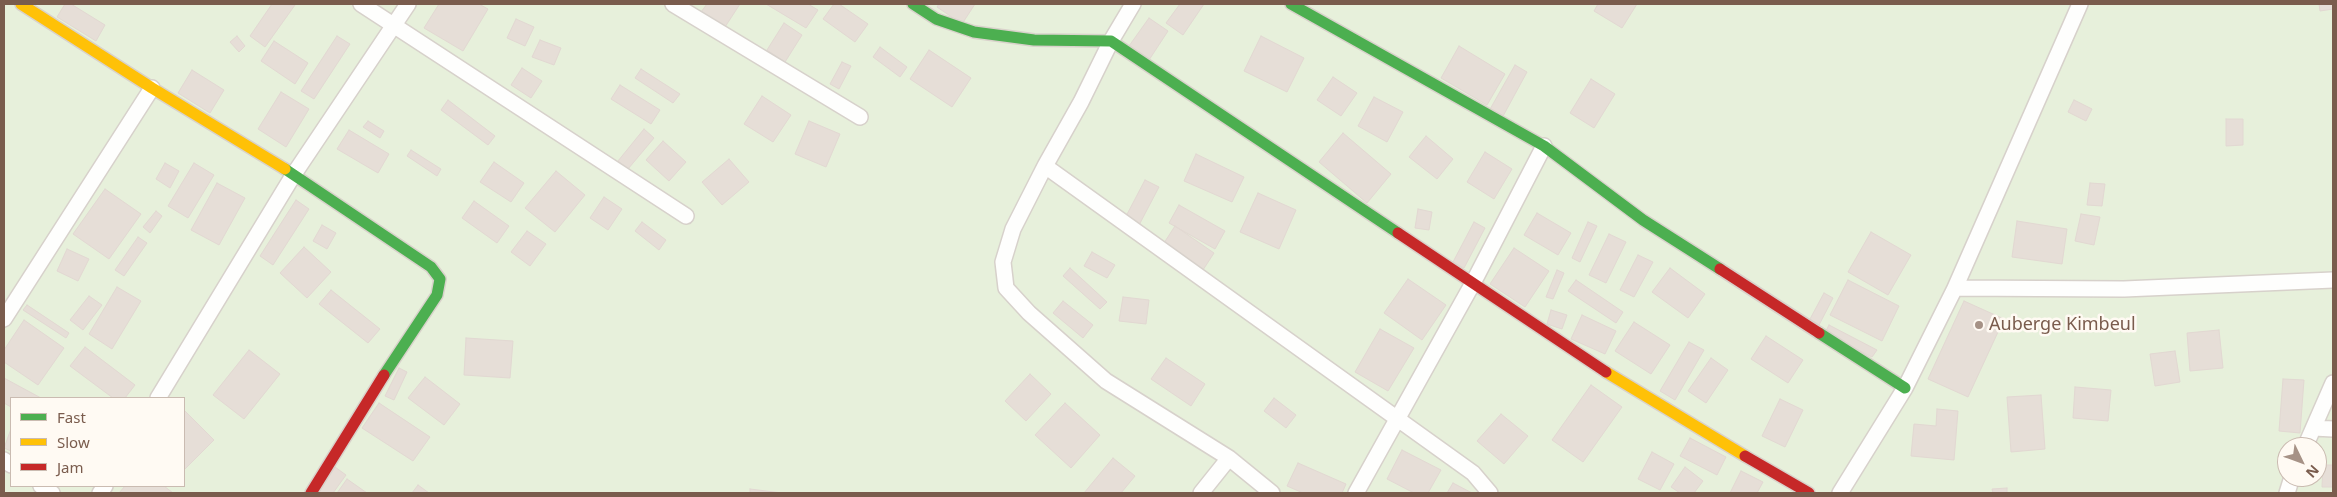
<!DOCTYPE html>
<html>
<head>
<meta charset="utf-8">
<style>
	body { margin:0 }
	#map { position:relative; width:2337px; height:497px; overflow:hidden; background:#f9f5f0; font-family:"Noto Sans",sans-serif }
	canvas { display:block }
	.frame { position:absolute; inset:0; border:5px solid #7a5c4d; pointer-events:none }
	.legend { position:absolute; left:10px; top:397px; width:175px; height:90px; box-sizing:border-box; background:#fffaf3; border:1px solid #cabbb1; margin:0; padding:6px 9px; list-style:none; font-size:15px; color:#7a5c4d }
	.legend li { display:flex; align-items:center; gap:10px; height:25px }
	.legend b { width:25px; border:1px solid #cabbb1 }
	.north { position:absolute; left:2277px; top:437px; width:50px; height:50px; box-sizing:border-box; background:#fffaf3; border:1px solid #cabbb1; border-radius:50%; rotate:132deg; font-size:14px; font-weight:700; line-height:20px; text-align:center; color:#7a5c4d }
	.north::after { content:''; display:block; margin:auto; width:18px; height:22px; background:#a69286; clip-path:polygon(50% 0,100% 100%,50% 72%,0 100%) }
</style>
</head>
<body>
<div id="map">
<canvas width="2337" height="497"></canvas>
<div class="frame"></div>
<ul class="legend">
<li><b style="height:6px;background:#4caf50"></b>Fast</li>
<li><b style="height:6px;background:#ffc107"></b>Slow</li>
<li><b style="height:6px;background:#c62828"></b>Jam</li>
</ul>
<div class="north">N</div>
</div>
<script>
const g = document.querySelector('canvas').getContext('2d');
g.lineJoin = 'round';
function fill(path, color) { g.fillStyle = color; g.fill(path, 'evenodd'); }
const poly = rows => new Path2D(rows.map(r => 'M' + r).join(''));
function trace(path, color, width, dash) { g.strokeStyle = color; g.lineWidth = width; g.lineCap = dash ? 'butt' : 'round'; g.setLineDash(dash || []); g.stroke(path); }
function label(font, color, halo, rows, align = 'center') {
  g.font = font + ' "Noto Sans",sans-serif'; g.lineWidth = 5; g.setLineDash([]); g.textBaseline = 'middle'; g.strokeStyle = halo; g.fillStyle = color; for (const [text, x, y, turn = 0] of rows) {
    g.save(); g.translate(x, y); g.rotate((+turn || 0) * Math.PI / 180); g.textAlign = isNaN(turn) ? turn : align; if (halo) g.strokeText(text, 0, 0); g.fillText(text, 0, 0); g.restore();
  }
}
fill(poly([
	[4,4,2333,4,2333,493,4,493],
	[11,398,184,398,184,486,11,486],
	[2287,447,2317,447,2317,477,2287,477]
]), '#e7f0db');
const building = poly([
	[65,4,71,4,105,25,96,41,57,17,65,4],
	[272,4,295,5,265,47,250,36,272,4],
	[439,4,479,4,488,9,463,51,424,28,439,4],
	[707,4,740,4,725,27,701,12,707,4],
	[766,4,808,4,818,10,806,28,766,4],
	[834,4,839,4,868,24,855,42,823,19,834,4],
	[939,4,975,4,962,24,937,7,939,4],
	[1180,4,1204,4,1183,35,1166,23,1180,4],
	[1598,4,1637,4,1622,28,1594,11,1598,4],
	[2319,4,2333,4,2333,9,2320,11,2319,4],
	[1149,18,1168,31,1149,60,1129,46,1149,18],
	[516,19,534,27,525,46,507,38,516,19],
	[784,23,802,35,785,62,767,50,784,23],
	[237,36,245,46,239,52,230,42,237,36],
	[337,36,350,44,314,99,301,91,337,36],
	[1261,36,1304,58,1287,92,1244,71,1261,36],
	[540,40,561,48,554,65,532,57,540,40],
	[274,41,308,63,295,84,261,61,274,41],
	[1459,46,1505,74,1487,105,1441,78,1459,46],
	[880,47,907,67,900,77,873,57,880,47],
	[929,50,971,78,952,107,910,79,929,50],
	[842,62,851,66,839,89,830,84,842,62],
	[1515,65,1527,72,1502,118,1489,111,1515,65],
	[522,68,542,81,531,98,511,85,522,68],
	[641,69,680,94,673,103,635,78,641,69],
	[192,70,224,90,210,113,178,93,192,70],
	[1333,77,1357,93,1341,116,1317,100,1333,77],
	[1591,79,1615,94,1594,128,1570,113,1591,79],
	[620,85,660,110,651,124,611,99,620,85],
	[281,92,309,109,286,147,258,129,281,92],
	[762,96,791,115,773,142,744,124,762,96],
	[1374,97,1403,112,1387,142,1358,126,1374,97],
	[448,100,495,136,488,145,441,110,448,100],
	[2074,100,2092,109,2086,121,2068,112,2074,100],
	[2226,119,2243,119,2243,145,2226,146,2226,119],
	[368,121,384,131,380,138,363,127,368,121],
	[809,121,840,134,826,167,795,154,809,121],
	[644,129,654,138,628,169,618,161,644,129],
	[349,130,389,154,378,173,337,149,349,130],
	[1343,133,1391,174,1367,203,1319,162,1343,133],
	[1426,136,1453,159,1437,179,1409,157,1426,136],
	[663,141,686,162,669,181,646,160,663,141],
	[411,150,441,169,437,176,407,156,411,150],
	[1485,152,1512,169,1494,199,1467,182,1485,152],
	[1196,154,1244,177,1232,202,1184,181,1196,154],
	[729,159,749,182,722,205,702,182,729,159],
	[494,162,524,183,511,202,480,182,494,162],
	[165,163,179,171,170,188,156,179,165,163],
	[194,163,214,175,188,218,168,206,194,163],
	[556,171,585,195,555,232,525,208,556,171],
	[1145,180,1159,187,1138,227,1124,220,1145,180],
	[217,183,245,198,219,245,191,230,217,183],
	[2090,183,2105,184,2102,206,2087,205,2090,183],
	[105,189,141,214,109,259,73,234,105,189],
	[1258,193,1296,210,1279,249,1240,232,1258,193],
	[604,197,622,209,608,230,590,218,604,197],
	[296,200,309,209,273,265,260,256,296,200],
	[474,201,509,226,497,243,462,218,474,201],
	[1179,205,1225,231,1215,249,1169,223,1179,205],
	[1418,209,1432,212,1429,230,1415,228,1418,209],
	[156,211,162,216,150,233,143,227,156,211],
	[1537,213,1571,233,1558,255,1524,235,1537,213],
	[2081,214,2100,217,2094,245,2075,241,2081,214],
	[2017,221,2067,229,2062,264,2012,257,2017,221],
	[642,222,666,240,659,250,635,231,642,222],
	[1474,222,1485,228,1464,268,1453,262,1474,222],
	[1588,222,1597,226,1580,262,1572,258,1588,222],
	[322,225,336,233,327,249,313,241,322,225],
	[1175,226,1214,253,1201,273,1162,246,1175,226],
	[527,231,546,244,530,266,511,252,527,231],
	[1871,232,1911,255,1888,295,1848,272,1871,232],
	[1609,234,1626,242,1606,283,1589,275,1609,234],
	[138,237,147,243,124,276,115,270,138,237],
	[304,247,331,272,307,298,280,273,304,247],
	[1514,248,1549,271,1525,307,1490,284,1514,248],
	[67,249,89,259,78,281,57,271,67,249],
	[1092,252,1115,265,1107,278,1084,266,1092,252],
	[1638,255,1653,262,1634,297,1620,290,1638,255],
	[1070,268,1107,302,1100,309,1063,276,1070,268],
	[1670,268,1705,294,1688,318,1652,292,1670,268],
	[1557,270,1564,273,1553,299,1546,297,1557,270],
	[1408,279,1446,305,1422,340,1384,313,1408,279],
	[1576,280,1623,312,1616,323,1568,291,1576,280],
	[1848,280,1899,306,1882,341,1830,315,1848,280],
	[117,287,141,301,112,349,89,334,117,287],
	[331,290,380,329,368,343,319,304,331,290],
	[1824,293,1833,298,1819,325,1810,319,1824,293],
	[89,296,102,305,83,330,70,320,89,296],
	[1123,297,1149,300,1146,324,1119,321,1123,297],
	[1063,301,1093,325,1083,338,1053,313,1063,301],
	[1964,301,2004,319,1968,397,1928,379,1964,301],
	[27,305,69,333,66,338,23,310,27,305],
	[1551,310,1567,315,1562,329,1547,324,1551,310],
	[1582,315,1616,331,1605,354,1571,339,1582,315],
	[24,320,64,348,38,385,4,362,4,350,24,320],
	[1634,322,1670,345,1651,374,1615,351,1634,322],
	[1829,325,1877,350,1872,357,1825,333,1829,325],
	[1380,329,1414,348,1388,391,1355,372,1380,329],
	[2219,330,2223,368,2190,371,2187,333,2219,330],
	[1766,336,1803,360,1788,383,1751,359,1766,336],
	[466,338,513,341,510,378,464,375,466,338],
	[1689,342,1704,350,1675,400,1660,391,1689,342],
	[85,347,135,385,125,398,113,398,70,366,85,347],
	[249,350,280,374,244,419,213,395,249,350],
	[2175,351,2180,382,2155,386,2150,354,2175,351],
	[1166,358,1205,384,1191,406,1151,379,1166,358],
	[1711,358,1728,370,1706,403,1688,391,1711,358],
	[399,368,407,372,394,400,385,396,399,368],
	[1030,374,1051,394,1026,421,1005,401,1030,374],
	[425,377,460,404,444,425,408,398,425,377],
	[4,378,41,398,11,398,11,407,4,403,4,378],
	[2283,379,2304,380,2300,433,2279,431,2283,379],
	[1591,385,1622,407,1583,462,1552,440,1591,385],
	[2075,387,2111,390,2108,421,2073,418,2075,387],
	[2041,395,2045,449,2011,452,2007,397,2041,395],
	[1274,398,1296,415,1286,428,1264,411,1274,398],
	[1780,399,1803,410,1785,447,1762,436,1780,399],
	[379,403,430,437,413,461,362,428,379,403],
	[1065,403,1100,435,1071,468,1035,435,1065,403],
	[1937,409,1958,411,1954,460,1911,456,1914,424,1936,426,1937,409],
	[184,410,214,440,184,470,184,410],
	[1501,414,1528,436,1504,464,1477,441,1501,414],
	[11,429,11,451,4,448,11,429],
	[1690,438,1726,457,1717,475,1680,456,1690,438],
	[1402,450,1441,470,1428,493,1414,493,1387,479,1402,450],
	[1652,452,1674,464,1660,490,1638,479,1652,452],
	[1113,458,1135,476,1121,493,1084,493,1113,458],
	[1298,463,1346,484,1342,493,1303,493,1287,486,1298,463],
	[2323,465,2333,465,2333,487,2322,487,2323,465],
	[335,467,346,475,333,493,317,493,335,467],
	[1685,467,1703,481,1694,493,1680,493,1671,487,1685,467],
	[1741,471,1763,482,1757,493,1730,493,1741,471],
	[347,479,367,493,337,493,347,479],
	[1453,483,1472,493,1447,493,1453,483],
	[418,485,429,493,412,493,418,485],
	[125,486,164,486,173,493,119,493,125,486],
	[2007,488,2007,493,1993,493,1992,489,2007,488],
	[750,489,782,493,750,493,750,489]
]);
fill(building, '#e6ded7');
trace(building, '#e2d8d2', 1);
const street = poly([
	[361,4,686,216],
	[673,4,860,117],
	[1133,4,1111,41,1081,102,1045,166,1013,229,1003,262,1006,288,1029,313,1106,381,1229,458,1272,493],
	[1045,166,1473,473,1490,493],
	[1955,288,2080,4],
	[4,319,152,88],
	[158,398,294,174,408,4],
	[2314,428,2333,429],
	[2305,447,2333,383],
	[4,460,11,465],
	[41,486,52,493],
	[100,493,105,486],
	[1201,493,1229,458],
	[1356,493,1473,283,1544,146],
	[1840,493,1905,388,1955,288,2124,289,2333,280],
	[2287,493,2292,477]
]);
const fast = poly([
	[913,4,936,19,974,32,1034,40,1111,41,1398,233],
	[1291,4,1544,146,1643,220,1720,269],
	[285,169,431,267,440,279,437,295,384,375],
	[1819,333,1905,388]
]);
const slow = poly([
	[21,4,152,88,285,169],
	[1606,372,1745,456]
]);
const jam = poly([
	[1398,233,1606,372],
	[1720,269,1819,333],
	[1745,456,1809,493],
	[311,493,384,375]
]);
trace(street, '#d7d1cb', 18);
trace(fast, '#d9d2cb', 14);
trace(slow, '#d9d2cb', 14);
trace(jam, '#d9d2cb', 14);
trace(street, '#fefefd', 15);
trace(fast, '#4caf50', 11);
trace(slow, '#ffc107', 11);
trace(jam, '#c62828', 11);
for (const [x, y, r, color] of [
	[1979,325,5,"#a69286"]
]) { const dot = new Path2D(); dot.arc(x, y, r, 0, 2 * Math.PI); g.fillStyle = color; g.fill(dot); trace(dot, '#fffaf3', 2); }
label('18px', '#7a5c4d', '#fffaf3', [
	["Auberge Kimbeul",1989,325]
], 'left');
</script>
</body>
</html>
